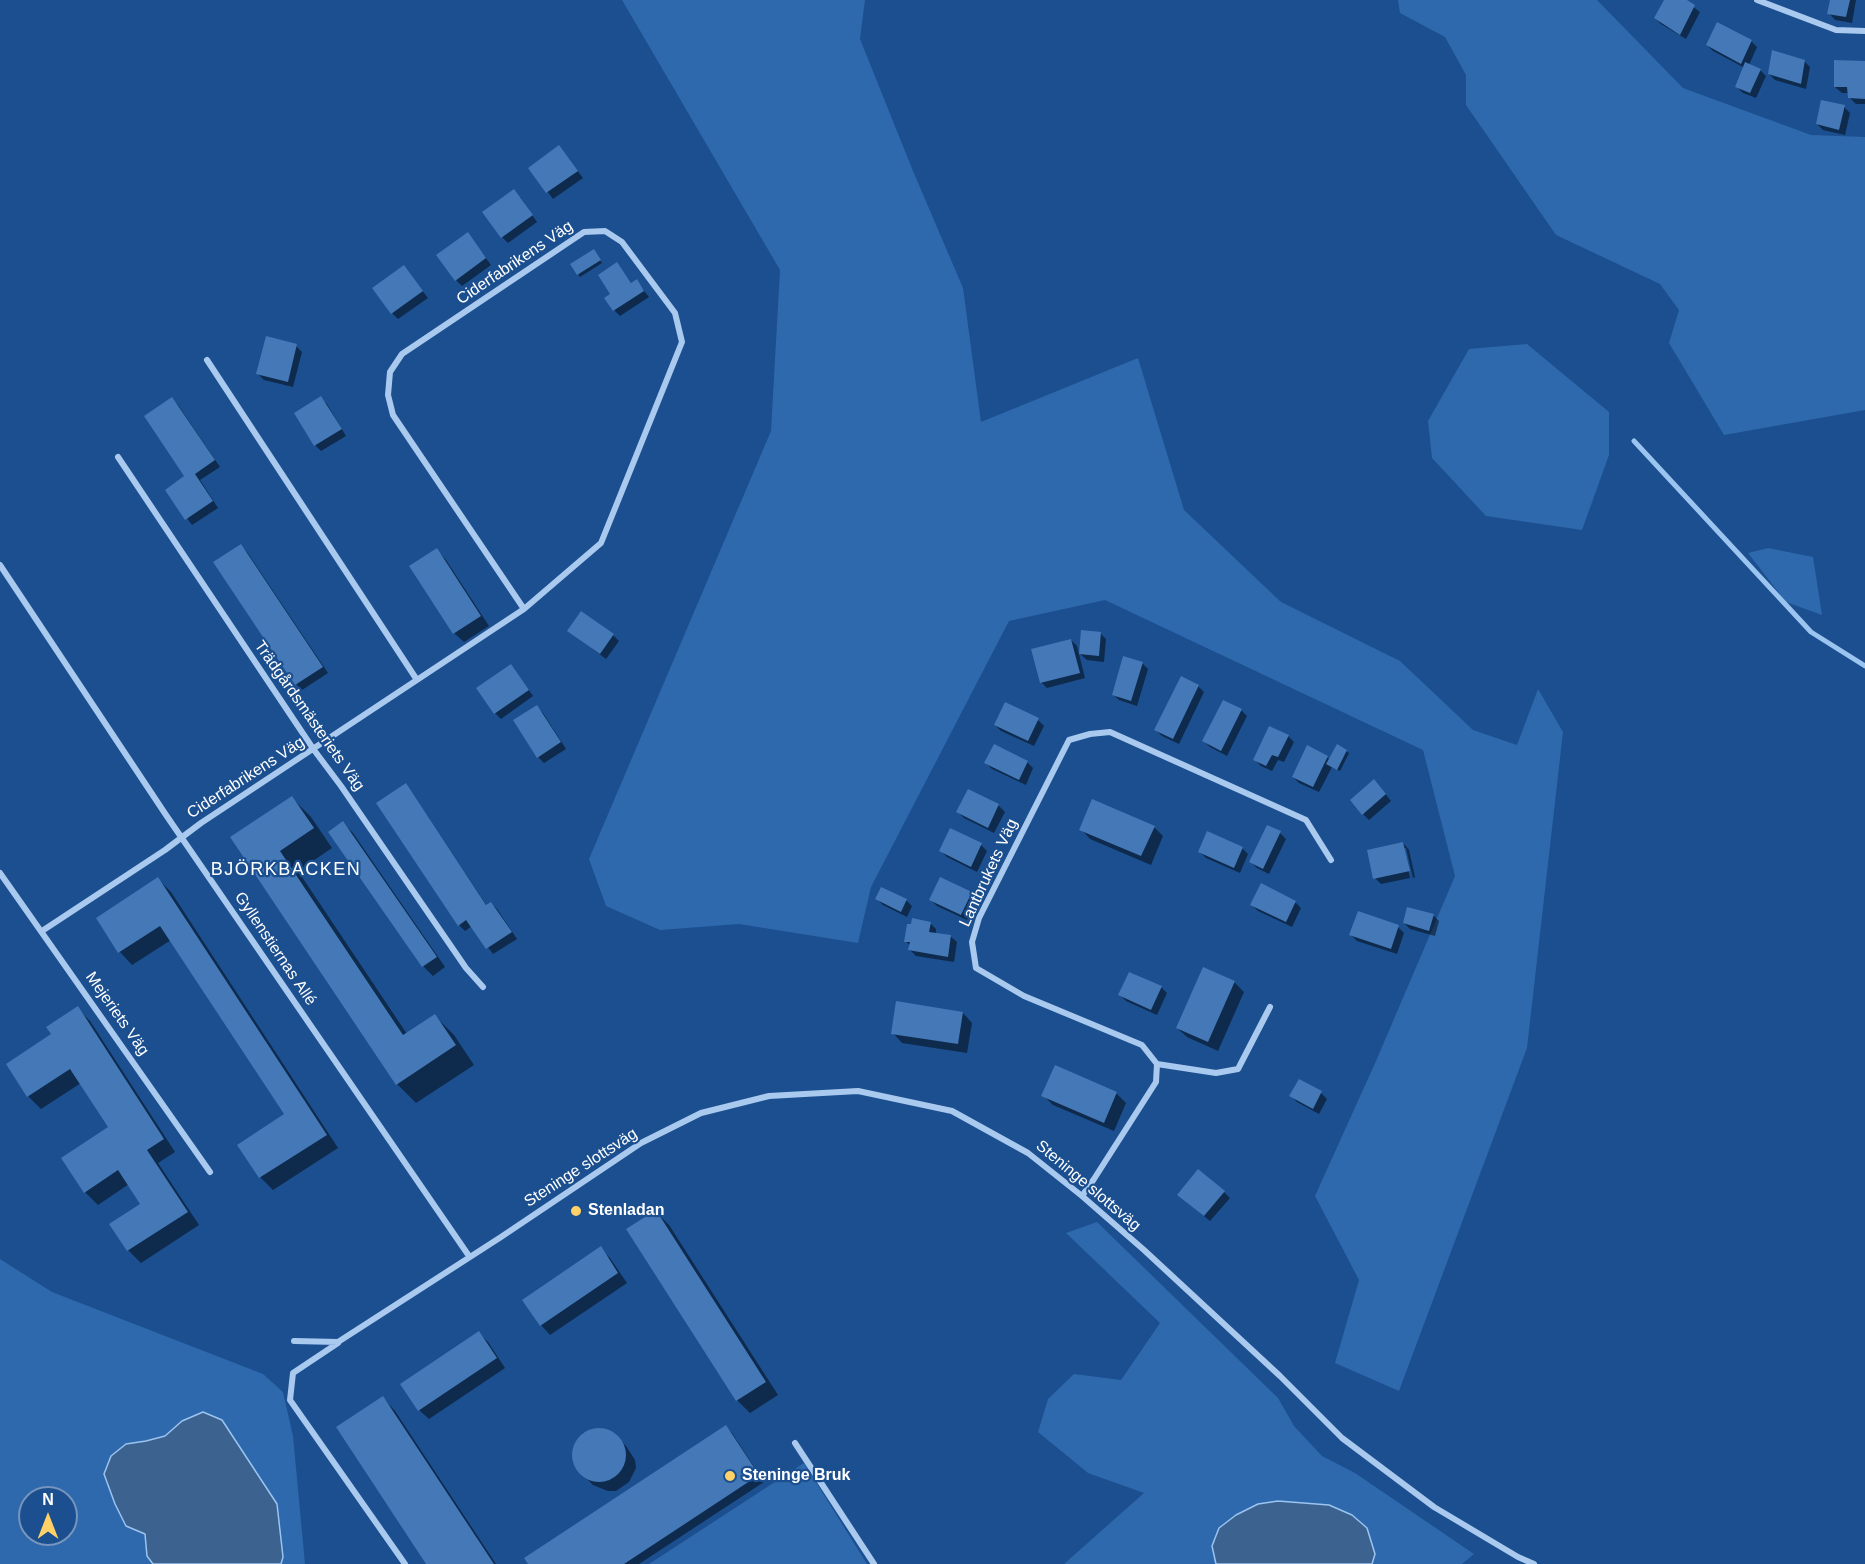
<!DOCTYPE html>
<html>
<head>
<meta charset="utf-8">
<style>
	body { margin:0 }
	#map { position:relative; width:1865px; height:1564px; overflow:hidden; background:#1b4f8f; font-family:Helvetica,sans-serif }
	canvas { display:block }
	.north { position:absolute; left:18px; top:1486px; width:60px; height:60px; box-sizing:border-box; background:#1b4f8f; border:2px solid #7695bc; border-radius:50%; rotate:0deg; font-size:16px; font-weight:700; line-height:24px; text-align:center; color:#fff }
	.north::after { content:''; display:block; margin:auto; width:21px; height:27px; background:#ffd166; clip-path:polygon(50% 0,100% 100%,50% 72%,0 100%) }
</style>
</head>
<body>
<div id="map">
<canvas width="1865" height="1564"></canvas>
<div class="north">N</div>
</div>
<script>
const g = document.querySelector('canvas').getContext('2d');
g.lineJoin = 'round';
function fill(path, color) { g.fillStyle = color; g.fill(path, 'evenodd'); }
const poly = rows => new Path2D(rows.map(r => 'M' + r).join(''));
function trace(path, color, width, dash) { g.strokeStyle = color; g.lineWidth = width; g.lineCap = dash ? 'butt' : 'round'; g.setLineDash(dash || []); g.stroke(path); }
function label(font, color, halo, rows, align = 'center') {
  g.font = font + ' Helvetica,sans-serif'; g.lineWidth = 4.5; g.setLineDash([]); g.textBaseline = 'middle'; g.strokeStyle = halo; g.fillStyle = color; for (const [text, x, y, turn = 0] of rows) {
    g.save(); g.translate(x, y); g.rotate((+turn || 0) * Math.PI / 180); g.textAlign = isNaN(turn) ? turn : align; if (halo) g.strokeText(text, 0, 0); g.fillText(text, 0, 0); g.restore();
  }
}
fill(poly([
	[622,0,865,0,860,39,913,171,963,288,981,422,1138,358,1184,510,1281,602,1400,661,1473,730,1517,745,1538,689,1563,732,1527,1048,1399,1391,1335,1363,1359,1280,1315,1196,1376,1061,1455,876,1423,750,1105,600,1009,621,871,887,858,943,739,924,660,930,606,906,589,859,771,431,780,270],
	[1398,0,1597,0,1683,88,1811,135,1865,137,1865,410,1724,435,1669,343,1679,310,1660,284,1556,235,1466,105,1466,75,1445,37,1400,13],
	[1527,344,1609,412,1609,455,1582,530,1486,516,1432,458,1428,421,1469,349],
	[1768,548,1813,557,1822,615,1786,602,1748,553],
	[1097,1222,1278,1398,1294,1426,1322,1456,1355,1473,1474,1554,1462,1564,1372,1564,1375,1554,1329,1505,1278,1501,1212,1546,1216,1564,1064,1564,1144,1493,1088,1473,1038,1432,1048,1399,1074,1374,1121,1380,1160,1323,1066,1233],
	[0,1259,52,1292,263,1374,283,1392,293,1436,305,1564,0,1564],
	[30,1498,66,1498,66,1534,30,1534],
	[804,1463,867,1564,649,1564]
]), '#2e69ad');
const water = poly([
	[203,1412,222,1420,277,1504,283,1557,281,1564,153,1564,147,1556,145,1534,126,1526,115,1504,104,1474,111,1456,126,1444,146,1441,165,1436,182,1421,203,1412],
	[1278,1501,1329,1505,1352,1515,1367,1528,1375,1554,1372,1564,1216,1564,1212,1546,1219,1528,1236,1515,1258,1504,1278,1501]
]);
fill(water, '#3c6290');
trace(water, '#9cc4f0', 1.5);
fill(poly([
	[1665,0,1684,0,1700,12,1686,39,1661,24,1655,18],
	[1831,0,1856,0,1852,23,1835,20,1829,13],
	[1751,41,1757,47,1749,65,1760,70,1766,76,1756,98,1743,93,1737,87,1745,68,1713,51,1707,45],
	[1804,61,1810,67,1806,89,1775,80,1769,74],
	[1865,63,1865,104,1856,104,1849,97,1849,93,1842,93,1835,87],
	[1844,107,1850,113,1845,135,1823,130,1817,124],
	[559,147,583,178,553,199,530,168],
	[520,197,537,222,508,243,502,237],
	[468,234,491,265,462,286,456,280],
	[596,254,602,263,580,277,578,274],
	[617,264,632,284,636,281,649,297,620,316,614,310,612,294],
	[404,267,428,298,398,319,392,313],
	[296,346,302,352,293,387,264,380,258,374],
	[321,398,327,404,346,436,321,451,315,445,296,414],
	[172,399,178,405,220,467,200,480,218,508,192,525,167,490,187,476],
	[241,546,247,552,328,673,302,690,296,684,215,563],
	[437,550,446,560,489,626,464,642,454,633],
	[569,631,613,635,619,641,606,659],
	[1100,633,1106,639,1104,662,1087,660,1080,654],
	[1071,640,1077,646,1085,678,1047,688,1041,682],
	[1142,663,1148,669,1137,706,1119,700,1113,694],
	[516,672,533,696,501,719,495,713],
	[1181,678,1198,686,1204,692,1179,744,1162,736,1156,730],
	[537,707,543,713,566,749,544,763,538,757],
	[1241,710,1247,716,1227,756,1210,747,1204,741],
	[1038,720,1044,726,1034,746,1001,731,995,725],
	[1288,736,1294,742,1284,762,1278,760,1272,771,1261,766,1255,760],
	[1346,751,1349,753,1340,771,1332,767,1319,792,1299,783,1293,777,1327,757,1330,760],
	[1027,762,1033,768,1026,785,992,769,986,763],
	[1380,787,1391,801,1369,820,1363,814],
	[411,791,487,906,491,903,497,909,517,939,493,954,472,926,465,931,459,925],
	[968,791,999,806,1005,812,994,833,964,818,958,812],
	[292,798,311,817,332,848,298,871,407,1034,435,1016,454,1035,474,1065,416,1103,397,1084,232,838],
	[343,823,353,833,445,967,433,976,423,966,330,832],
	[1154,827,1163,836,1151,865,1090,839,1081,829],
	[951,830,981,845,987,851,977,872,947,857,941,851],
	[1280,833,1286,839,1269,874,1257,868,1251,862],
	[1403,843,1409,850,1415,877,1413,878,1406,848,1403,848,1410,878,1381,884,1375,878],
	[1242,848,1248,854,1240,873,1206,858,1200,852],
	[158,879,171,892,338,1148,273,1190,260,1177,239,1145,286,1115,171,940,132,965,120,952,98,919],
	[971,893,977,899,967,920,937,906,931,900],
	[877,899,906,900,912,906,907,917,883,905],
	[1295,902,1301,908,1292,927,1258,911,1252,905],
	[1433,915,1439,921,1435,936,1410,929,1404,923],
	[930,923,936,929,936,934,950,936,957,942,954,962,916,956,910,950,911,946,905,941],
	[1398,927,1404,933,1397,954,1357,941,1351,935],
	[1234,982,1244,992,1218,1051,1187,1037,1177,1028],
	[1161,987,1167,993,1157,1015,1126,1001,1120,995],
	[77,1008,90,1021,175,1152,158,1163,199,1225,141,1263,128,1250,142,1204,129,1184,98,1205,85,1192,110,1127,81,1083,41,1109,28,1096,53,1035],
	[963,1013,972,1023,967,1053,902,1043,893,1033],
	[1299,1081,1321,1093,1327,1099,1319,1114,1297,1102,1291,1096],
	[1116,1093,1126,1103,1114,1131,1053,1105,1043,1095],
	[1224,1192,1230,1198,1210,1221,1185,1200],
	[656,1212,669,1225,778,1395,750,1413,737,1400],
	[600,1248,610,1258,627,1283,550,1335,541,1325],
	[479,1333,488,1342,505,1368,429,1419,419,1410],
	[383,1398,395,1411,496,1564,428,1564],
	[726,1427,732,1433,764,1482,639,1564,530,1564],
	[601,1429,616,1436,626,1446,635,1460,636,1468,629,1482,616,1491,608,1491,593,1485,577,1469,574,1453,575,1445,586,1433,593,1430]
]), '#0007');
trace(poly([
	[1634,441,1811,632,1865,666]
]), '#9cc4f0', 5);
fill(poly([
	[1664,0,1687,0,1695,5,1680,35,1654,18],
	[1830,0,1850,0,1846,17,1827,14],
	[1717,22,1752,40,1741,64,1706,45],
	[1772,50,1805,60,1801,84,1768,74],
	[1834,60,1865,61,1865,99,1848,98,1847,87,1834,87],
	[1745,62,1761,69,1750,93,1735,87],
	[1821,100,1845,105,1839,130,1816,124],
	[559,145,578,171,546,193,528,168],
	[514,189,533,215,501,238,482,212],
	[468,232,486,258,455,281,436,255],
	[594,249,601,260,577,275,570,264],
	[617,262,631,283,637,279,644,291,613,311,604,298,610,294,598,275],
	[404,265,423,291,391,314,372,288],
	[266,336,297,344,288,382,256,374],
	[321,396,342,429,314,446,294,413],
	[172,397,215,460,195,474,213,501,185,520,165,490,184,476,144,416],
	[241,544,323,667,295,685,213,562],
	[437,548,481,616,453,634,409,566],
	[581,611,614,634,600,654,567,631],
	[1081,630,1101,632,1099,656,1079,654],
	[1071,639,1080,673,1040,683,1031,649],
	[1123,656,1143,662,1131,701,1112,695],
	[511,664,529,690,494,714,476,688],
	[1181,676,1199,685,1173,739,1154,730],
	[1223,700,1242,709,1221,751,1202,741],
	[1005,702,1039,718,1028,741,994,725],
	[537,705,561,742,537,758,513,720],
	[1269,726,1289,735,1278,757,1272,755,1266,766,1253,760],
	[994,744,1028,761,1019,780,984,763],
	[1337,744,1347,750,1337,770,1326,764],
	[1307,745,1328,756,1313,787,1292,777],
	[1374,779,1386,794,1362,815,1350,800],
	[406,783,486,905,491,902,512,932,486,949,466,920,458,926,376,803],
	[968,789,999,804,988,828,956,812],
	[292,796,314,828,280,851,403,1035,435,1014,456,1045,396,1085,230,837],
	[1092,799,1155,826,1141,856,1079,830],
	[343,821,437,957,422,967,328,832],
	[1267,825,1281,831,1263,869,1249,862],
	[950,828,982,843,971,867,939,851],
	[1207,831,1243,847,1234,868,1198,852],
	[1403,842,1410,871,1373,879,1367,850],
	[158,877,327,1135,259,1178,237,1145,284,1114,160,926,118,953,96,918],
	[940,877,972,892,961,915,929,900],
	[1261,883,1296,901,1286,922,1250,905],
	[881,887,907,899,901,912,875,899],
	[1407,907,1434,914,1429,931,1403,923],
	[1358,911,1399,925,1391,949,1349,935],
	[912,918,931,922,929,932,951,935,948,957,908,950,910,942,904,942,907,924,911,924],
	[1203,967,1235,981,1208,1042,1176,1028],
	[1129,972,1162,986,1151,1010,1118,995],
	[896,1001,963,1012,958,1044,891,1034],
	[78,1006,164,1139,147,1150,188,1212,127,1251,109,1224,140,1204,118,1170,84,1193,61,1158,108,1127,70,1069,27,1097,6,1064,51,1034,46,1027],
	[1055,1065,1117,1092,1104,1123,1041,1096],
	[1299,1079,1322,1091,1313,1109,1289,1096],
	[1198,1169,1225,1191,1204,1216,1177,1195],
	[656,1210,766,1382,736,1401,626,1229],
	[601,1246,618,1273,540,1326,522,1300],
	[479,1331,497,1358,418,1411,400,1384],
	[383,1396,494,1564,426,1564,336,1427],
	[726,1425,759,1475,624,1564,528,1564,524,1558],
	'572 1455a27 27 0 1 1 54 0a27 27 0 1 1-54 0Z'
]), '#4478b7');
trace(poly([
	[1757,0,1836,30,1865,31],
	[207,360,417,680],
	[118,457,314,750,341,786,466,968,483,987],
	[0,565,166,815,469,1256],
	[0,873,210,1172],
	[42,931,165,850,201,823,524,609,601,543,682,342,675,313,622,242,605,231,584,232,402,354,390,372,388,395,393,415,524,609],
	[1157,1064,1216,1073,1238,1069,1270,1007],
	[1082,1196,1094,1179,1156,1082,1157,1064,1142,1045,1024,996,976,968,972,942,979,918,1069,740,1090,734,1110,732,1306,820,1331,860],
	[294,1341,338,1342,501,1237,641,1143,701,1113,769,1096,858,1091,952,1111,1028,1153,1082,1196,1144,1250,1280,1376,1342,1438,1434,1507,1518,1557,1534,1564],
	[338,1343,293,1373,290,1400,405,1564],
	[795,1443,874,1564]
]), '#a9c9ee', 6);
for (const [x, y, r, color] of [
	[576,1211,6,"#ffd166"],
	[730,1476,6,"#ffd166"]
]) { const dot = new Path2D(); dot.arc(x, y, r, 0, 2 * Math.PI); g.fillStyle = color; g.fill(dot); trace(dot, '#1b4f8f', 2); }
label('16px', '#fff', '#1b4f8f', [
	["Ciderfabrikens Väg",515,263,-34],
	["Trädgårdsmästeriets Väg",309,716,55],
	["Ciderfabrikens Väg",246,778,-33],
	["Lantbrukets Väg",989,873,-65],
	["Gyllenstiernas Allé",275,949,56],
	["Mejeriets Väg",117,1014,55],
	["Steninge slottsväg",581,1168,-33],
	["Steninge slottsväg",1088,1186,40]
]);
label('bold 16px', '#fff', '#1b4f8f', [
	["Stenladan",588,1211],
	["Steninge Bruk",742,1476]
], 'left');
g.letterSpacing = '1.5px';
label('18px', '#fff', '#1b4f8f', [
	["BJÖRKBACKEN",286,870]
]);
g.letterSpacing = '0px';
</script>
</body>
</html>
